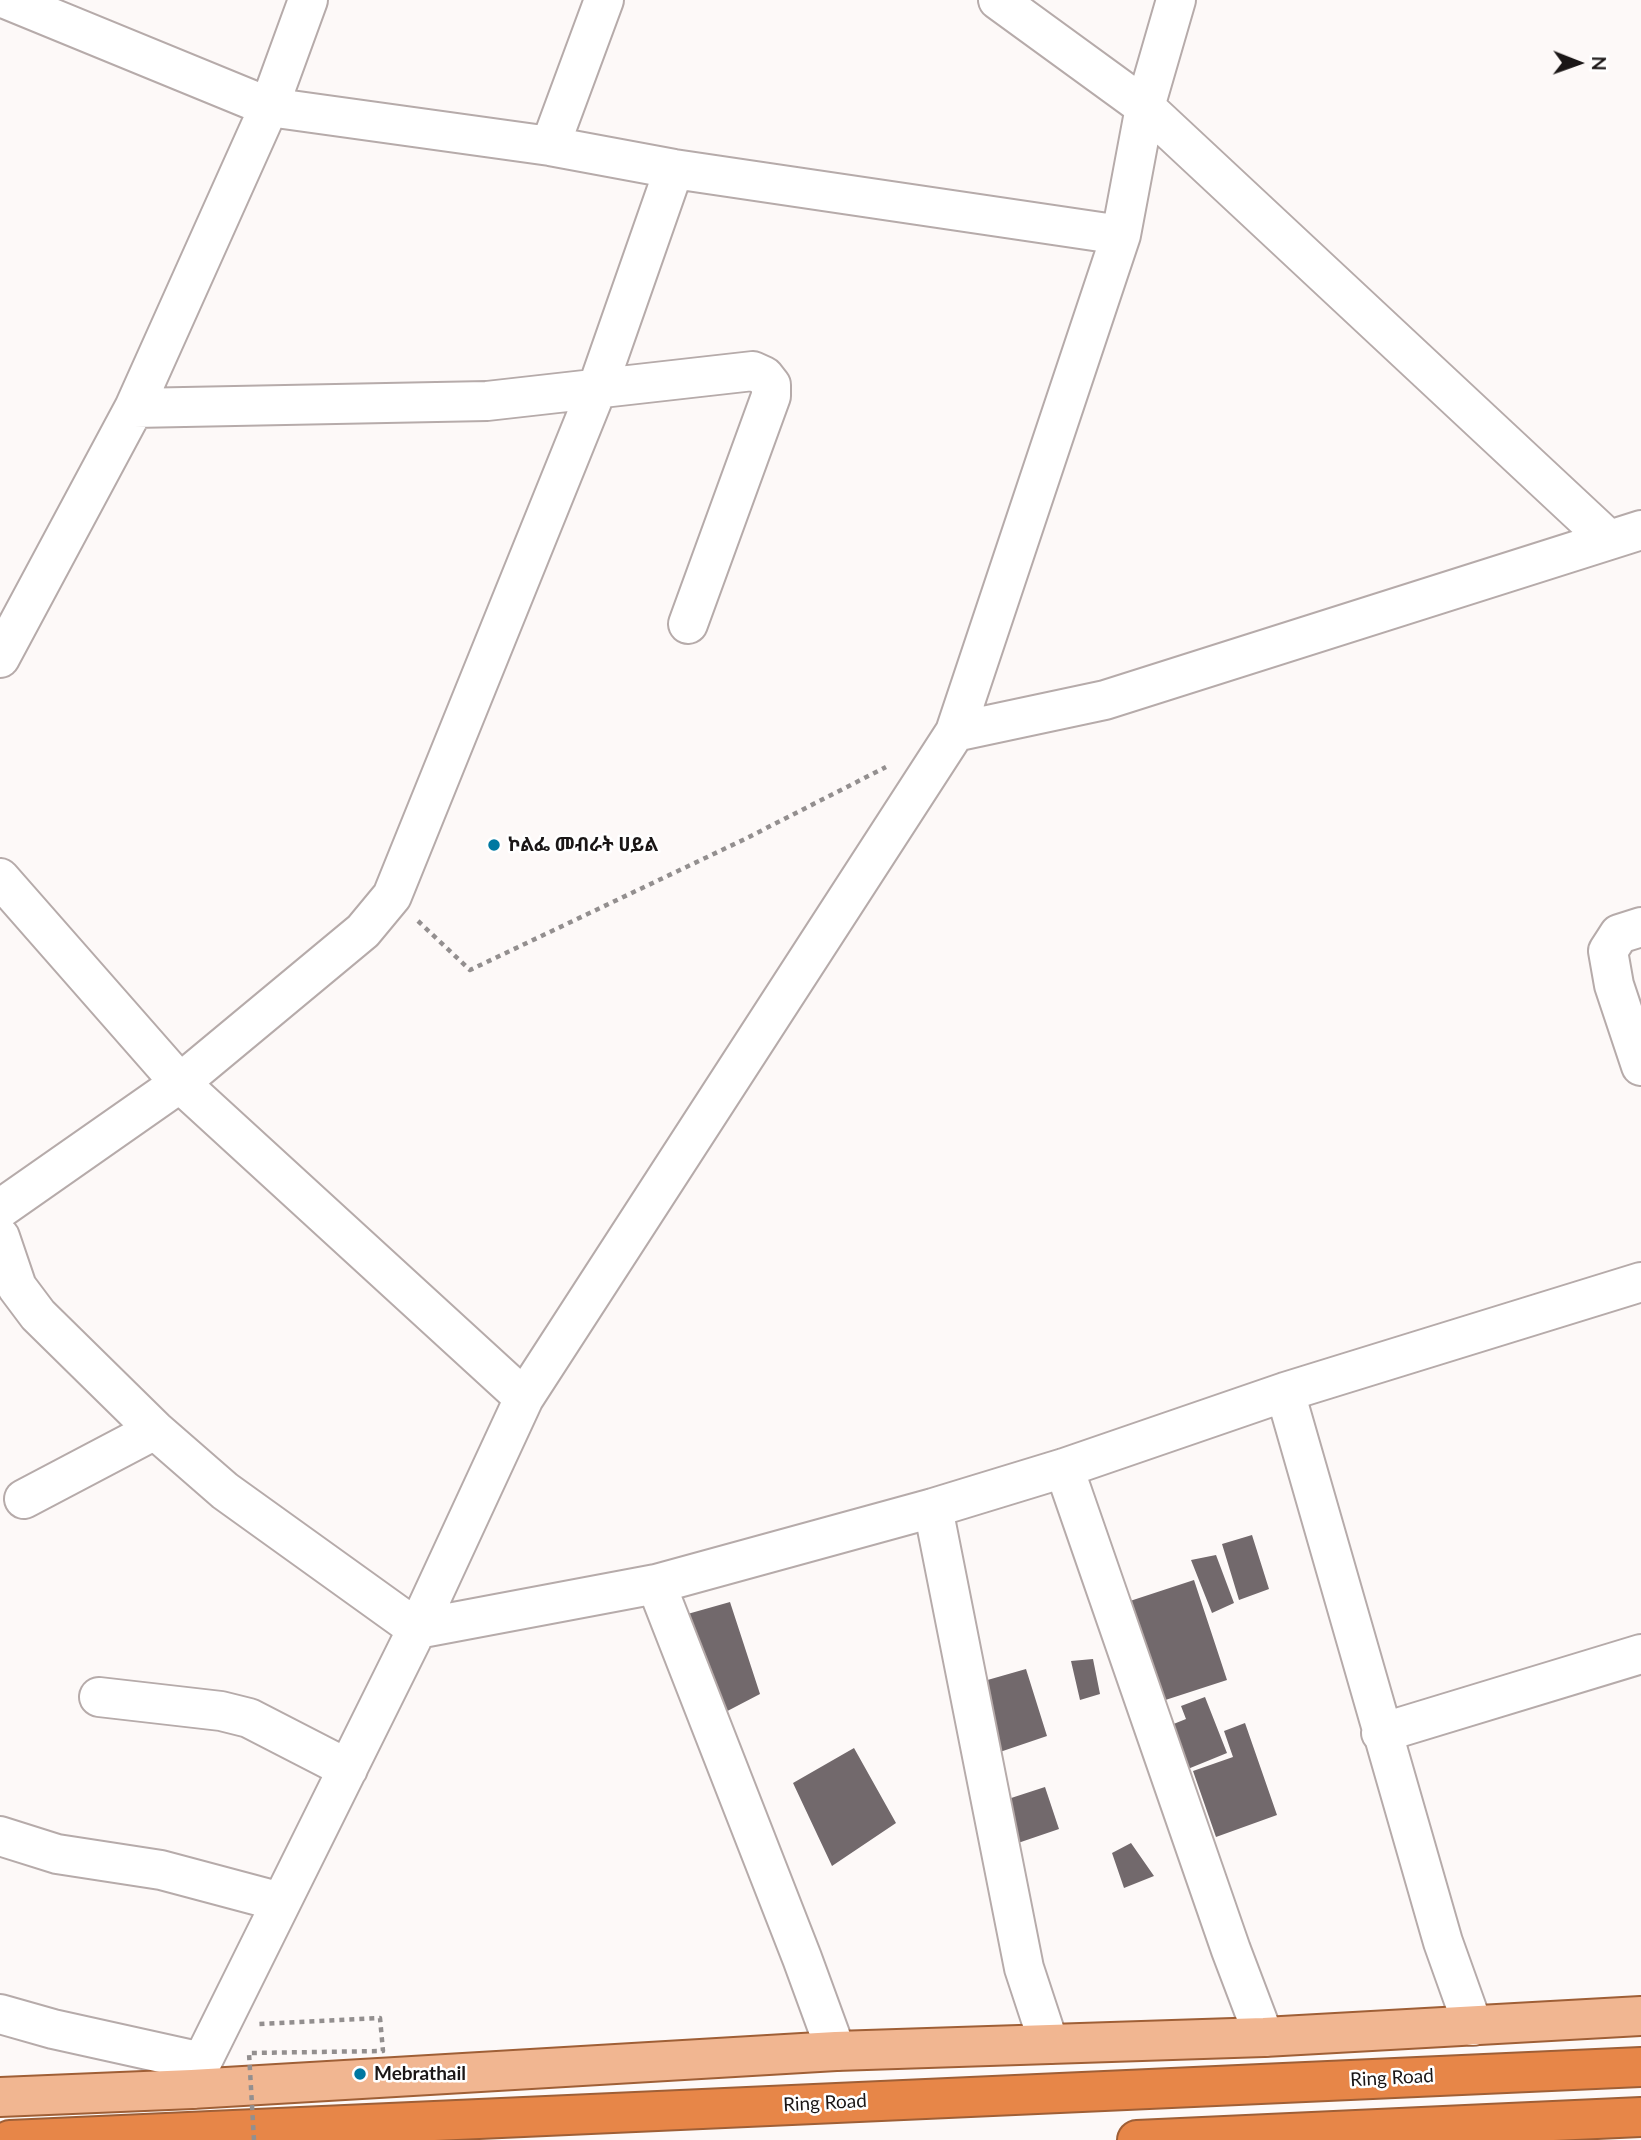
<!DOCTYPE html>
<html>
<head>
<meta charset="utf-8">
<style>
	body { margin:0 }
	#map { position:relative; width:1641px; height:2140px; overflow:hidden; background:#fdf9f8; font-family:Lato,sans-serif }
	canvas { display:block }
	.north { position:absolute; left:1543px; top:28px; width:70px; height:70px; -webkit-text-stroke:5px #fff; paint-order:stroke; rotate:91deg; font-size:19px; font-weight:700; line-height:28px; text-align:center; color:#1a1616 }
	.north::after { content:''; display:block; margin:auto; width:24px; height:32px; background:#1a1616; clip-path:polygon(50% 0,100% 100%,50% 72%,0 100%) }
</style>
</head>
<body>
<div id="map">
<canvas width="1641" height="2140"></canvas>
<div class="north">N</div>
</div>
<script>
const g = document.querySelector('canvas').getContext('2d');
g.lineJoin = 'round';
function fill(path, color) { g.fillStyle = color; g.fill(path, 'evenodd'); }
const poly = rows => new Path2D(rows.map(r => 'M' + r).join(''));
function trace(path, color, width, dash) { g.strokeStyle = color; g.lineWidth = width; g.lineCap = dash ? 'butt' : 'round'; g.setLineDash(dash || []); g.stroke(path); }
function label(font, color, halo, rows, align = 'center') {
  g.font = font + ' Lato,"Noto Sans Ethiopic",sans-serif'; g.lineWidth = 5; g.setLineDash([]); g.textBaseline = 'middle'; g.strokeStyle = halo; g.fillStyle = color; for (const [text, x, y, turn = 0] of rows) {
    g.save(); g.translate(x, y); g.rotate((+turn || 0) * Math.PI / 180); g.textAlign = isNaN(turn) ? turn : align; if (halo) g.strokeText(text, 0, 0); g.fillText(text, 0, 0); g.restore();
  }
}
fill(poly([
	[1252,1535,1269,1589,1239,1600,1222,1544],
	[1216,1555,1234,1603,1212,1613,1191,1560],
	[1194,1580,1227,1680,1150,1705,1130,1601],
	[730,1602,760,1694,714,1718,684,1615],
	[1093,1659,1100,1694,1080,1700,1071,1661],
	[1026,1669,1047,1736,994,1754,977,1683],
	[1205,1697,1227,1753,1178,1773,1161,1729,1186,1719,1181,1706],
	[1245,1723,1277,1815,1216,1837,1193,1771,1233,1757,1224,1731],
	[854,1748,896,1823,832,1866,793,1783],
	[1045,1787,1059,1829,1018,1843,1005,1800],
	[1131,1843,1154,1876,1124,1888,1112,1853]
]), '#72696c');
const minor = poly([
	[8,0,269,107,550,146,674,169,1121,235],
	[308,0,269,107,134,408,487,401,753,371,764,376,771,385,771,396,688,624],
	[998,0,1145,107,1609,540],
	[550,146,604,0],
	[0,658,134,408],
	[955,732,1105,700,1641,530],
	[0,878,180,1083,0,1209],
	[1641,927,1619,934,1608,951,1614,985,1641,1066],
	[0,1237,17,1287,38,1315,155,1430,225,1491,417,1629,656,1584,933,1508,1064,1468,1285,1392,1641,1282],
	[1285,1392,1443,1942,1473,2026],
	[524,1398,180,1083,363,931,392,896,597,389,674,169],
	[1064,1468,1231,1950,1264,2037],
	[24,1499,155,1430],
	[933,1508,1024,1968,1049,2044],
	[656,1584,802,1958,836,2051],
	[99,1697,221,1711,249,1718,348,1769],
	[1381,1733,1641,1654],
	[0,1836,57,1854,161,1870,281,1902],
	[0,2014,53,2029,202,2062],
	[192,2089,202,2062,417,1629,524,1398,955,732,1121,235,1145,107,1176,0]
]);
const major = poly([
	[0,2097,192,2089,836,2051,1264,2037,1641,2016]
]);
const highway = poly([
	[10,2140,1641,2067],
	[1137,2140,1641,2117]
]);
trace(minor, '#b6abaa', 42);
trace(major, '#9f5f36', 42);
trace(highway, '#9f5f36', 42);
trace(poly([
	[418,921,470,970,745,839,886,767]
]), '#938f8f', 4.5, [5, 5]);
trace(minor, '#fff', 38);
trace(major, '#f1b691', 38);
trace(highway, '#e78648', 38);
trace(poly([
	[254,2140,249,2053,383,2051,380,2018,258,2024]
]), '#938f8f', 4.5, [5, 5]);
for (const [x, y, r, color] of [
	[494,845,7,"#0078a1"],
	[360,2074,7,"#0078a1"]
]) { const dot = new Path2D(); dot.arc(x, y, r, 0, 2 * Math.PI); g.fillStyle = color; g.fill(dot); trace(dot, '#fff', 2.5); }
label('bold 19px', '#1a1616', '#fff', [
	["ኮልፌ መብራት ሀይል",508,845],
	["Mebrathail",374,2074]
], 'left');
label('19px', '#1a1616', '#fff', [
	["Ring Road",1392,2078,-3],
	["Ring Road",825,2103,-3]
]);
</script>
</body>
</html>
